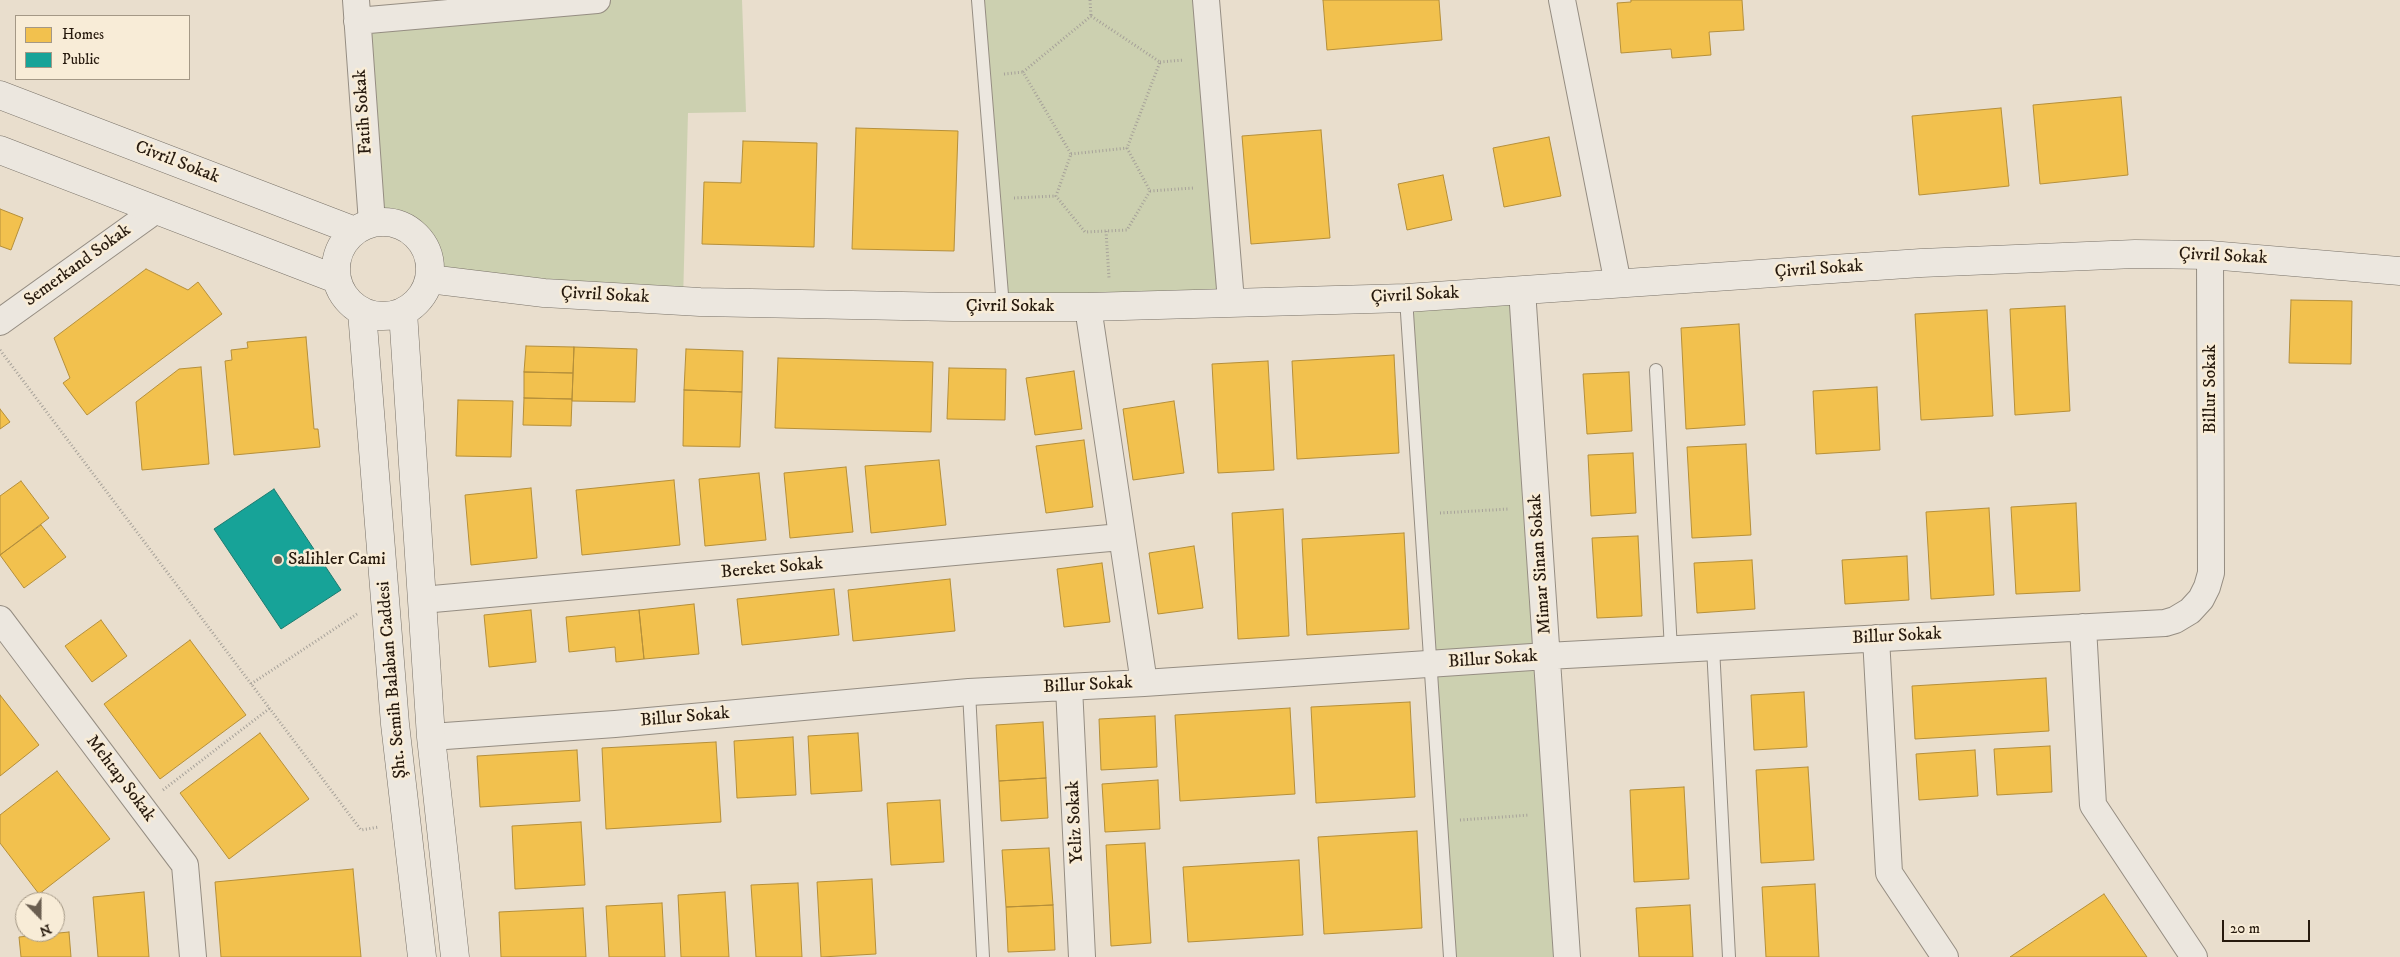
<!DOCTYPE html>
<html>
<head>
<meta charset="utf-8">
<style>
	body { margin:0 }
	#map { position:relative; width:2400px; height:957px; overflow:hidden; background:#e9decd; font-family:"IM FELL DW Pica",serif }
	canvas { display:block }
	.legend { position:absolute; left:15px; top:15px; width:175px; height:65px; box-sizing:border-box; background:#f8ecd7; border:1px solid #a49886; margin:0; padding:6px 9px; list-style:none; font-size:15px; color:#26190d }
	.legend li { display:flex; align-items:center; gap:10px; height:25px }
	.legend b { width:25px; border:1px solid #a49886 }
	.north { position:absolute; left:15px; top:892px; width:50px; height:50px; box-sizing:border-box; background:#f8ecd7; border:1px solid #a49886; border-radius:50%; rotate:158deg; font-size:14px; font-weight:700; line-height:20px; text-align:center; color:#26190d }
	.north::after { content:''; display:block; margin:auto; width:18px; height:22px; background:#6a5e50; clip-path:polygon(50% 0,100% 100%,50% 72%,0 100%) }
	.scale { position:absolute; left:2222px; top:920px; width:88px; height:22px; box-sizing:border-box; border:2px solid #26190d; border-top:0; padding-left:6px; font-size:15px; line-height:18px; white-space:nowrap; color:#26190d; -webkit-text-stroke:4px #f8ecd7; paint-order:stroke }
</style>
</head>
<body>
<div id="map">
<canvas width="2400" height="957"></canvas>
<ul class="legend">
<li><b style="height:14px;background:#f2c14e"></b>Homes</li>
<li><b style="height:14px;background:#17a398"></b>Public</li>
</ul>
<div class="north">N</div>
<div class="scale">20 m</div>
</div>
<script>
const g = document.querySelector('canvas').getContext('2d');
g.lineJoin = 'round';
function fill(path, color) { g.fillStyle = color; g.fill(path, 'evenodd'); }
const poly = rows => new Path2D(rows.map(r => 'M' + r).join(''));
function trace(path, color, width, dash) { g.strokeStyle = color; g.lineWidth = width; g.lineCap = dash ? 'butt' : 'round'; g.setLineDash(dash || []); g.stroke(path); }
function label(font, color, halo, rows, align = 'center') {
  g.font = font + ' "IM FELL DW Pica",serif'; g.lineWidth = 5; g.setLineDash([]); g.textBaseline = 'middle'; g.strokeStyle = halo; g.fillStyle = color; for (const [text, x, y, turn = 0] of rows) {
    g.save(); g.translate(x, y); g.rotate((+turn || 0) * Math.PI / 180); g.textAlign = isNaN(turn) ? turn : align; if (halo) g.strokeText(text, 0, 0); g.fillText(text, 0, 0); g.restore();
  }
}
fill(poly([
	[597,0,742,0,746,112,688,113,683,301,430,268,424,246,409,230,399,224,385,222,372,223,357,21],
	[978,0,1206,0,1231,301,1003,307],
	[1522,290,1567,957,1450,957,1406,298]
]), '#ccd0b0');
const homes = poly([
	[1323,0,1439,0,1442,40,1327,50,1323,0],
	[1631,0,1742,0,1744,30,1709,32,1711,55,1672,58,1671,49,1621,53,1617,3,1631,2,1631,0],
	[2121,97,2128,175,2040,184,2033,105,2121,97],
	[2001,108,2009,186,1919,195,1912,116,2001,108],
	[856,128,958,131,954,251,852,249,856,128],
	[1321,130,1330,238,1251,244,1242,136,1321,130],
	[1549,137,1561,196,1504,207,1493,148,1549,137],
	[743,141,817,143,814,247,702,244,704,182,741,183,743,141],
	[1443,175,1452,220,1407,230,1398,184,1443,175],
	[0,209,23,218,11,250,0,246,0,209],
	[146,269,188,290,198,282,222,314,87,415,63,383,70,378,54,338,146,269],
	[2291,300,2352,301,2351,364,2289,363,2291,300],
	[2065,306,2070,411,2015,415,2010,309,2065,306],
	[1987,310,1993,416,1921,420,1915,314,1987,310],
	[1739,324,1745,425,1686,429,1681,328,1739,324],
	[306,337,314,429,318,429,320,447,234,455,225,361,232,360,231,350,248,348,247,342,306,337],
	[526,346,574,347,573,373,524,372,526,346],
	[574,347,637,349,635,402,572,401,574,347],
	[686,349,743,351,742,392,684,390,686,349],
	[1394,355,1399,453,1297,459,1292,361,1394,355],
	[778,358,933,362,931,432,775,428,778,358],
	[1268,361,1274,470,1218,473,1212,364,1268,361],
	[201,367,209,464,142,470,136,402,179,369,201,367],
	[949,368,1006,369,1005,420,947,419,949,368],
	[1074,371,1082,429,1035,435,1026,378,1074,371],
	[524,372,573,373,572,399,524,398,524,372],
	[1629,372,1632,431,1587,434,1583,374,1629,372],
	[1877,387,1880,450,1816,454,1813,391,1877,387],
	[684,390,742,392,740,447,683,446,684,390],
	[524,398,572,399,571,426,523,425,524,398],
	[458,400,513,401,511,457,456,456,458,400],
	[1174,401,1184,473,1133,480,1123,409,1174,401],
	[0,409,10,422,0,429,0,409],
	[1084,440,1093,507,1046,513,1036,446,1084,440],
	[1746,444,1751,535,1692,538,1687,447,1746,444],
	[1633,453,1636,513,1591,516,1588,455,1633,453],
	[939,460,946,525,871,533,865,466,939,460],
	[846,467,853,532,790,538,784,473,846,467],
	[759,473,766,540,705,546,699,479,759,473],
	[674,480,680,545,582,555,576,490,674,480],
	[21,481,49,518,0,555,0,496,21,481],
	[531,488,537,558,471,565,465,495,531,488],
	[2076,503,2080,591,2016,594,2011,507,2076,503],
	[1989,508,1994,595,1931,599,1926,512,1989,508],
	[1283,509,1289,636,1238,639,1232,513,1283,509],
	[41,525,66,557,24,588,0,555,41,525],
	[1404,533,1409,629,1307,635,1302,539,1404,533],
	[1638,536,1642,616,1597,618,1592,538,1638,536],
	[1194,546,1203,608,1158,614,1149,553,1194,546],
	[1907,556,1909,600,1845,604,1842,560,1907,556],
	[1752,560,1755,609,1697,613,1694,563,1752,560],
	[1102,563,1110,622,1064,627,1057,569,1102,563],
	[950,579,955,631,853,641,848,590,950,579],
	[834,589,839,635,742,645,737,599,834,589],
	[694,604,699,654,644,659,639,610,694,604],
	[531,610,536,662,489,667,484,615,531,610],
	[639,610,644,659,616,662,615,647,569,652,566,617,639,610],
	[101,620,127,656,92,682,65,646,101,620],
	[190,640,246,715,160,779,104,704,190,640],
	[2046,678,2049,731,1915,739,1912,686,2046,678],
	[1804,692,1807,747,1754,750,1751,695,1804,692],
	[0,695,39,745,0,776,0,695],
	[1410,702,1415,797,1316,803,1311,707,1410,702],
	[1290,708,1295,794,1180,801,1175,715,1290,708],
	[1155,716,1157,767,1101,770,1099,719,1155,716],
	[1043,722,1046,778,999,781,996,725,1043,722],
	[260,733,309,799,229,859,180,793,260,733],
	[858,733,862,791,811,794,808,736,858,733],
	[793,737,796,795,737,798,734,741,793,737],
	[716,742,721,822,606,829,602,748,716,742],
	[2050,746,2052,792,1997,795,1994,749,2050,746],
	[577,750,580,801,480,807,477,756,577,750],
	[1975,750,1978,796,1919,800,1916,754,1975,750],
	[1808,767,1814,860,1761,863,1756,770,1808,767],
	[57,771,110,839,39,894,0,843,0,815,57,771],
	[1046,778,1048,818,1001,821,999,781,1046,778],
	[1158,780,1160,829,1105,832,1102,784,1158,780],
	[1684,787,1689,879,1634,882,1630,790,1684,787],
	[940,800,944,862,891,865,887,803,940,800],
	[581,822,585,885,515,889,512,826,581,822],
	[1417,831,1422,928,1324,934,1318,837,1417,831],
	[1145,843,1151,943,1111,946,1106,845,1145,843],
	[1049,848,1053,905,1006,907,1002,850,1049,848],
	[1299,860,1303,935,1188,942,1183,867,1299,860],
	[353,869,361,957,221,957,215,882,353,869],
	[872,879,876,954,821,957,817,882,872,879],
	[798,883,802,957,756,957,751,885,798,883],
	[1815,884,1819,957,1766,957,1762,887,1815,884],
	[144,892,149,957,98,957,93,897,144,892],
	[725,892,729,957,681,957,678,895,725,892],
	[2104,894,2147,957,2010,957,2104,894],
	[662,903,665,957,609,957,606,906,662,903],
	[1053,905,1055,950,1008,952,1006,907,1053,905],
	[1690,905,1693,957,1639,957,1636,908,1690,905],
	[583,908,586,957,501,957,499,912,583,908],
	[69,932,71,957,21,957,19,937,69,932]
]);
fill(homes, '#f2c14e');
trace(homes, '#b58f3a', 1);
const public = poly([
	[274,489,341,590,281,629,214,529,274,489]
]);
fill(public, '#17a398');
trace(public, '#1c7a6e', 1);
const lane = poly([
	[978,0,1003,307],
	[1406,298,1450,957],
	[1656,370,1671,650],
	[1713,647,1729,957],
	[969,692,983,957]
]);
const street = poly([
	[356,0,372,223],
	[1206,0,1231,301],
	[1562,0,1618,284],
	[357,21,597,0],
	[1522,290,1567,957],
	[1088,307,1144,683],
	[0,322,156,210],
	[422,600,1121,537],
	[0,619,185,865,193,957],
	[2083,627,2093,805,2194,957],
	[1876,638,1889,873,1945,957],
	[1069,687,1082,957],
	[431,737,615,724,969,692,1144,683,1547,656,2165,623,2175,620,2190,611,2201,599,2207,587,2211,573,2210,255]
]);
const secondary = poly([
	[0,95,355,231],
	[0,150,336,279],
	'336 269a47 47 0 1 1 94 0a47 47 0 1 1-94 0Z',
	[429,279,544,293,700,302,953,307,1088,307,1406,298,1921,263,2135,254,2210,255,2400,271],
	[362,312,395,724,422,957],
	[403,312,431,737,455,957]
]);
trace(lane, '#958d82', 14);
trace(street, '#958d82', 28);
trace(secondary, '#797268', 29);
trace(poly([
	[1090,0,1091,16],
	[1091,16,1160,62,1127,148,1150,191,1127,230,1085,232,1056,196,1071,154,1023,72,1091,16],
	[1160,62,1184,60],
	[1004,74,1023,72],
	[1071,154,1127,148],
	[1150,191,1194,188],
	[1014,198,1056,196],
	[1106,231,1109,278],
	[0,350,361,830,379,827],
	[1440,513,1509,509],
	[251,684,357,614],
	[163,790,270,708],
	[1460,820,1529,815]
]), '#a6a199', 3, [1, 2.5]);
trace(lane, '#ece7df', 12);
trace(street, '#ece7df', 26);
trace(secondary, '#ece7df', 28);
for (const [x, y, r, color] of [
	[278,560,5,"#6a5e50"]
]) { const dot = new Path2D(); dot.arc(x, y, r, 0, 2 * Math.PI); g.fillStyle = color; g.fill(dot); trace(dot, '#f8ecd7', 2); }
label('18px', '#26190d', '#f8ecd7', [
	["Fatih Sokak",364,112,-94],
	["Civril Sokak",177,163,21],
	["Çivril Sokak",2223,257,3],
	["Semerkand Sokak",78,266,-36],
	["Çivril Sokak",1819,270,-4],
	["Çivril Sokak",605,296,3],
	["Çivril Sokak",1415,296,-3],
	["Çivril Sokak",1010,307],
	["Billur Sokak",2211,389,-90],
	["Mimar Sinan Sokak",1541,564,-94],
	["Bereket Sokak",772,569,-5],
	["Billur Sokak",1897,637,-3],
	["Billur Sokak",1493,660,-4],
	["Şht. Semih Balaban Caddesi",393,680,-95],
	["Billur Sokak",1088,686,-3],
	["Billur Sokak",685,718,-5],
	["Mehtap Sokak",120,779,53],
	["Yeliz Sokak",1076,822,-93]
]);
label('18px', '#26190d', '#f8ecd7', [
	["Salihler Cami",288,560]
], 'left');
</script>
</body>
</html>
